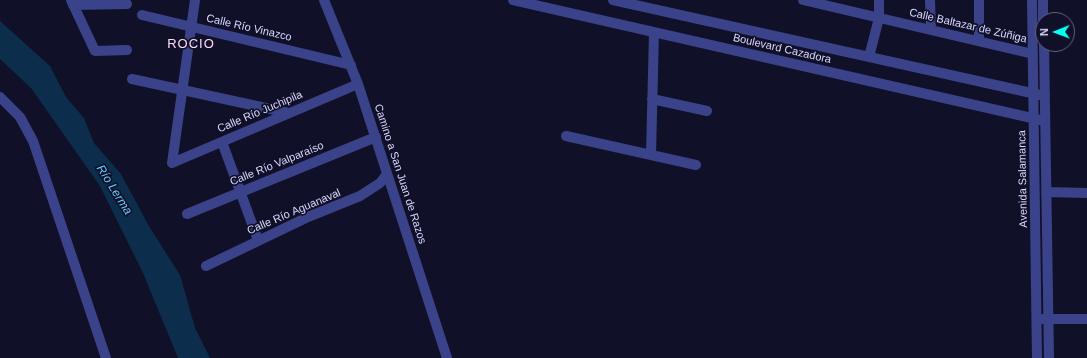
<!DOCTYPE html>
<html>
<head>
<meta charset="utf-8">
<style>
	body { margin:0 }
	#map { position:relative; width:1087px; height:358px; overflow:hidden; background:#111029; font-family:Arial,sans-serif }
	canvas { display:block }
	.north { position:absolute; left:1035px; top:12px; width:40px; height:40px; box-sizing:border-box; background:#111029; border:1px solid #61607f; border-radius:50%; rotate:269deg; font-size:11px; font-weight:700; line-height:16px; text-align:center; color:#d8d9ff }
	.north::after { content:''; display:block; margin:auto; width:14px; height:18px; background:#04fff4; clip-path:polygon(50% 0,100% 100%,50% 72%,0 100%) }
</style>
</head>
<body>
<div id="map">
<canvas width="1087" height="358"></canvas>
<div class="north">N</div>
</div>
<script>
const g = document.querySelector('canvas').getContext('2d');
g.lineJoin = 'round';
function fill(path, color) { g.fillStyle = color; g.fill(path, 'evenodd'); }
const poly = rows => new Path2D(rows.map(r => 'M' + r).join(''));
function trace(path, color, width, dash) { g.strokeStyle = color; g.lineWidth = width; g.lineCap = dash ? 'butt' : 'round'; g.setLineDash(dash || []); g.stroke(path); }
function label(font, color, halo, rows, align = 'center') {
  g.font = font + ' Arial,sans-serif'; g.lineWidth = 3.5; g.setLineDash([]); g.textBaseline = 'middle'; g.strokeStyle = halo; g.fillStyle = color; for (const [text, x, y, turn = 0] of rows) {
    g.save(); g.translate(x, y); g.rotate((+turn || 0) * Math.PI / 180); g.textAlign = isNaN(turn) ? turn : align; if (halo) g.strokeText(text, 0, 0); g.fillText(text, 0, 0); g.restore();
  }
}
fill(poly([
	[0,21,50,66,66,97,84,118,94,143,121,174,150,228,180,275,195,328,210,358,178,358,143,273,100,186,31,88,0,59]
]), '#0c2d4c');
trace(poly([
	[71,0,95,51,127,50],
	[324,0,358,84,447,358],
	[513,0,1045,121],
	[613,0,1045,96],
	[803,0,1033,54],
	[930,0,931,30],
	[979,0,979,41],
	[1032,0,1037,358],
	[1043,0,1043,20],
	[73,5,127,4],
	[142,15,351,65],
	[1044,44,1049,358],
	[869,57,879,18,879,0],
	[132,79,289,113],
	[0,97,20,117,33,141,106,358],
	[652,99,707,111],
	[566,136,696,165],
	[222,142,258,240],
	[651,155,654,32],
	[172,163,358,84],
	[172,163,195,0],
	[1046,192,1087,193],
	[187,214,376,137],
	[206,266,308,217,360,196,380,183,387,174],
	[1043,319,1087,319]
]), '#3a4389', 10);
label('11px', '#d8d9ff', '#111029', [
	["Calle Baltazar de Zúñiga",968,26,13],
	["Calle Río Vinazco",249,28,13],
	["Boulevard Cazadora",782,49,13],
	["Calle Río Juchipila",260,112,-23],
	["Calle Río Valparaíso",277,164,-22],
	["Camino a San Juan de Razos",400,174,72],
	["Avenida Salamanca",1023,179,-91],
	["Calle Río Aguanaval",294,212,-23]
]);
label('italic 12px', '#66ceff', '#111029', [
	["Río Lerma",114,190,58]
]);
g.letterSpacing = '1px';
label('13px', '#ffdaf7', '#111029', [
	["ROCIO",191,44]
]);
g.letterSpacing = '0px';
</script>
</body>
</html>
